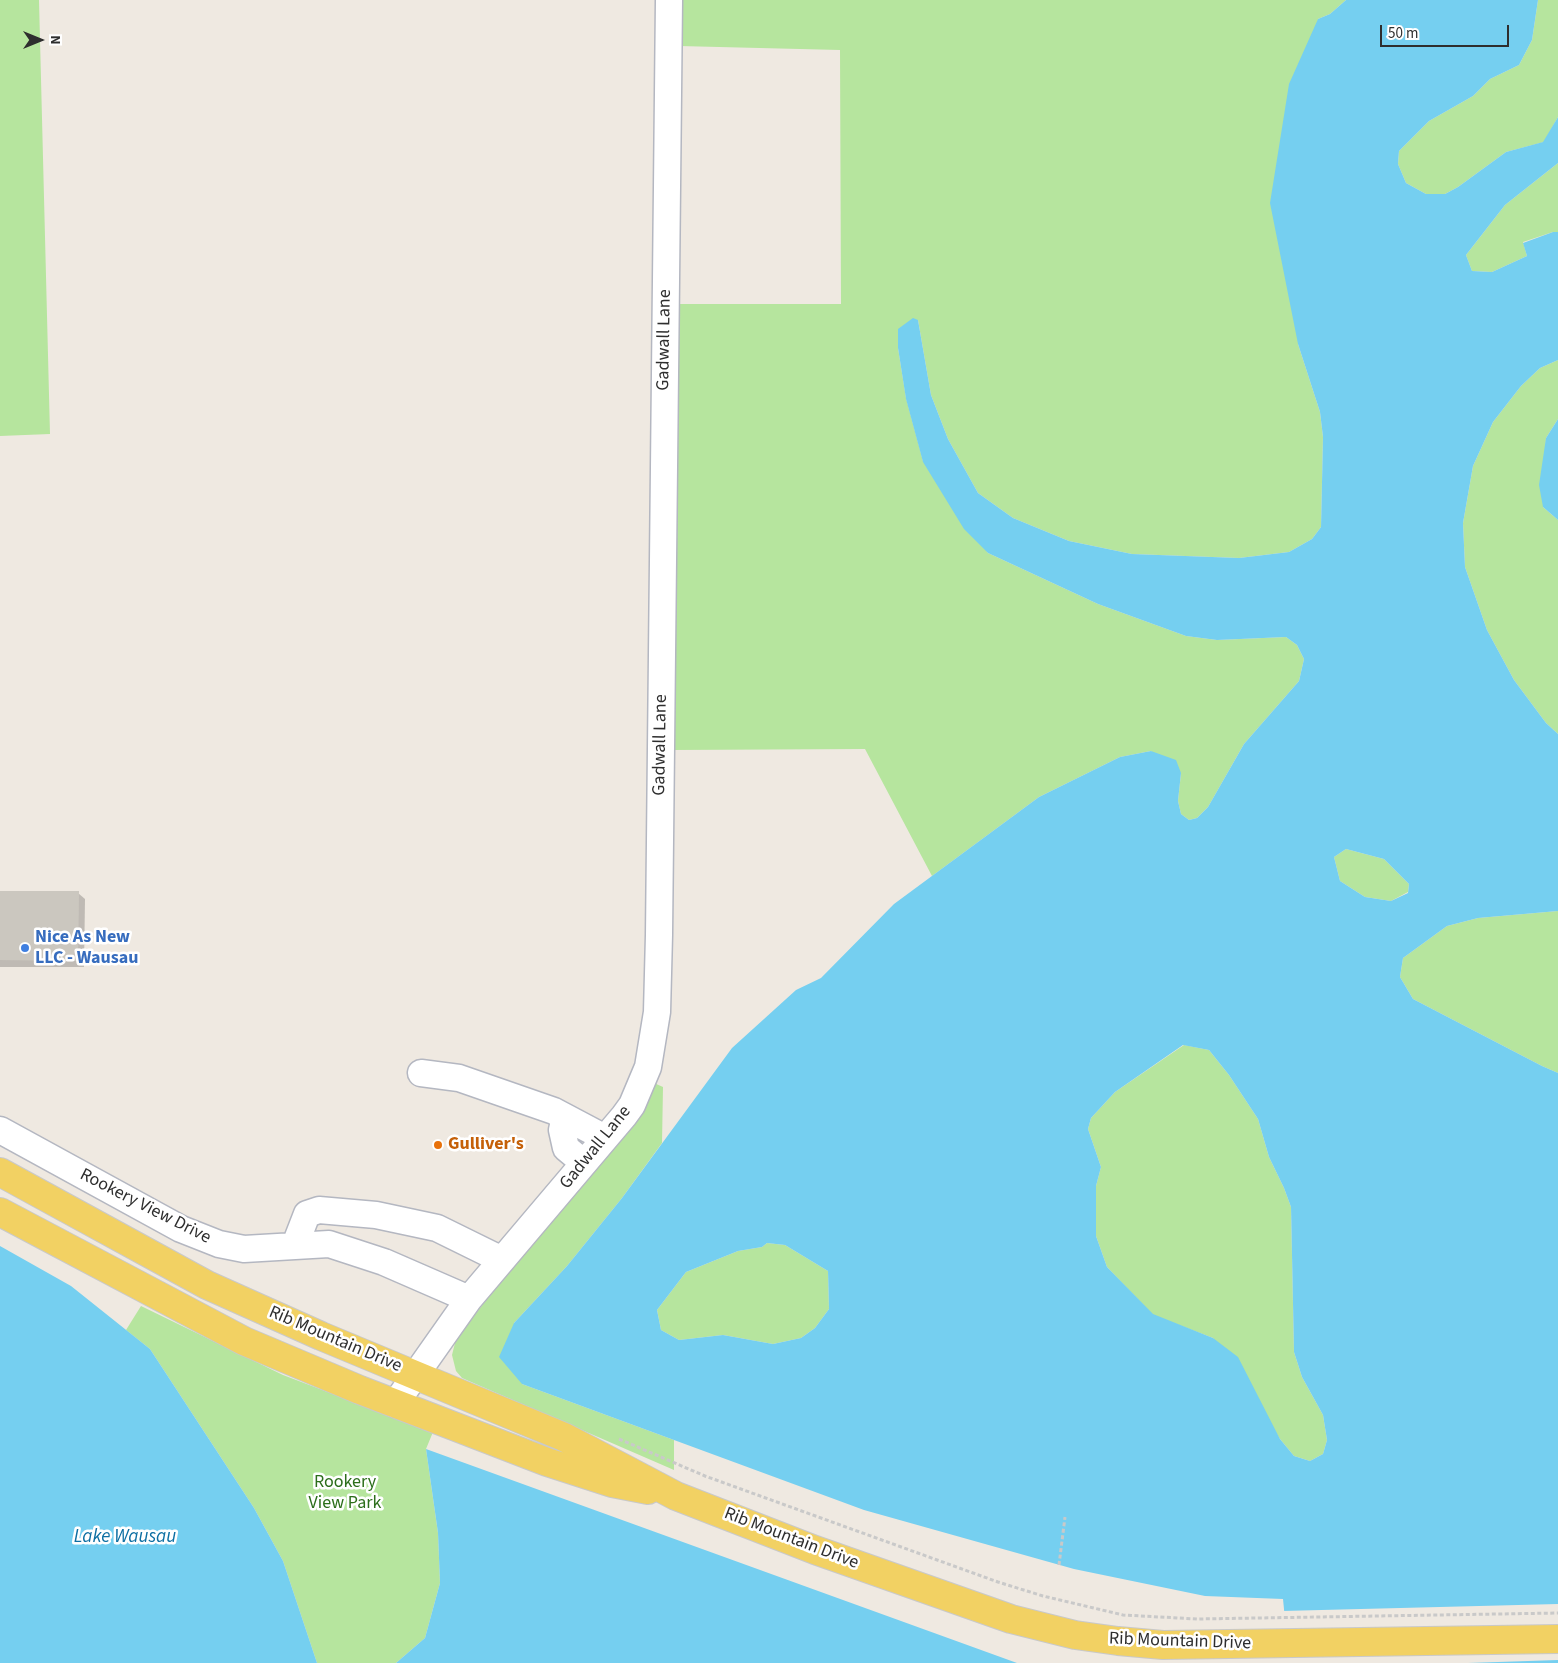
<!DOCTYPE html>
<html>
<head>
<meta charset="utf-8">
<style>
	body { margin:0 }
	#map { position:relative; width:1558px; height:1663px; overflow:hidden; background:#efe9e1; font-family:"Source Sans 3",sans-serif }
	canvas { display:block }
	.north { position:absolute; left:15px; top:15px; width:50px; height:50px; -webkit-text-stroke:4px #fff; paint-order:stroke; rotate:90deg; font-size:14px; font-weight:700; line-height:20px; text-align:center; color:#2e2e2e }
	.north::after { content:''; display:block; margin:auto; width:18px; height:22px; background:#2e2e2e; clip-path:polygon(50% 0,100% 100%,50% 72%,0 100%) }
	.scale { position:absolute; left:1380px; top:25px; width:129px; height:22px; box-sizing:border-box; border:2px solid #2e2e2e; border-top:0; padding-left:6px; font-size:15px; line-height:18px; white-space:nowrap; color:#2e2e2e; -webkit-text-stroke:4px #fff; paint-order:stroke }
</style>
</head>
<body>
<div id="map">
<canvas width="1558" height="1663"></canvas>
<div class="north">N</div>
<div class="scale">50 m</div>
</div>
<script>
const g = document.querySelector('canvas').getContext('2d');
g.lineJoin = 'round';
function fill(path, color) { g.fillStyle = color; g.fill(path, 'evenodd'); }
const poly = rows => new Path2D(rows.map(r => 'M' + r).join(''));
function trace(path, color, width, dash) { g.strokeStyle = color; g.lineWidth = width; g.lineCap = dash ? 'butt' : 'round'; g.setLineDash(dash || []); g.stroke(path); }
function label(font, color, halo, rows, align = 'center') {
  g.font = font + ' "Source Sans 3",sans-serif'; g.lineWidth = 5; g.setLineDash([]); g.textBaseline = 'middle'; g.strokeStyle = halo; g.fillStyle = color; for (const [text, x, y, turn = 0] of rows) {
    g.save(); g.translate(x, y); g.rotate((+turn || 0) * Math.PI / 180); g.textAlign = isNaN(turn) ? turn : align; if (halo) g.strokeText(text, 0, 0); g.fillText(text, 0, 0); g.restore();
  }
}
fill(poly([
	[0,0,39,0,50,434,0,436],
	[680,0,1346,0,1330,14,1318,19,1298,344,1320,412,1323,437,1321,527,1312,539,1289,552,1239,558,1132,554,1069,541,1013,518,978,493,948,439,931,395,918,320,898,348,906,398,923,461,988,553,1098,604,1186,636,1217,640,1286,637,1297,645,1304,659,1299,681,1244,744,1208,807,1197,818,1189,820,1181,814,1178,801,1181,773,1151,751,1120,757,1039,797,932,876,865,749,671,750,678,304,841,304,840,50,679,46],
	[1538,0,1558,0,1558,117,1544,142,1506,152,1458,187,1445,194,1426,194,1406,183,1398,164,1399,151,1429,121,1473,96,1490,79,1519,65,1532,40],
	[1558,163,1558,232,1553,232,1523,242,1527,256,1492,272,1472,271,1466,255,1505,205],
	[1558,360,1558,419,1546,438,1543,507,1558,520,1558,734,1546,723,1514,680,1487,630,1465,567,1463,523,1473,466,1493,422,1521,386,1540,368],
	[1346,849,1384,859,1409,884,1408,892,1391,901,1365,897,1340,881,1334,857],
	[1558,911,1558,1073,1542,1066,1413,999,1400,977,1403,958,1447,926,1478,918],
	[1184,1045,1209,1050,1229,1075,1258,1119,1269,1157,1284,1188,1291,1207,1294,1352,1302,1377,1323,1415,1327,1440,1323,1454,1310,1461,1294,1456,1280,1439,1213,1338,1153,1315,1107,1267,1096,1236,1096,1186,1101,1167,1088,1129,1091,1118,1115,1092],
	[654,1083,663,1087,662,1143,622,1198,567,1266,514,1323,522,1384,674,1440,674,1470,462,1378,456,1371,452,1355,456,1339],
	[767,1243,785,1245,828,1271,829,1309,815,1328,801,1338,773,1344,723,1335,679,1340,661,1330,657,1310,686,1272,738,1251,762,1247],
	[141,1306,283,1375,433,1432,426,1449,438,1533,440,1583,425,1638,396,1663,317,1663,283,1561,254,1508,150,1349,126,1330]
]), '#b6e59e');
fill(poly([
	[1346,0,1538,0,1532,40,1519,65,1490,79,1473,96,1429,121,1399,151,1398,164,1406,183,1426,194,1445,194,1458,187,1506,152,1543,142,1558,117,1558,163,1505,205,1466,255,1472,271,1492,272,1527,256,1523,243,1553,232,1558,232,1558,360,1540,368,1521,386,1493,422,1473,466,1463,523,1465,567,1487,630,1514,680,1546,723,1558,734,1558,911,1478,918,1447,926,1403,958,1400,977,1413,999,1542,1066,1558,1073,1558,1663,1283,1663,1289,1660,1283,1599,1205,1596,1074,1569,864,1510,522,1384,499,1357,514,1323,567,1266,622,1198,732,1048,796,990,821,978,894,904,1039,797,1120,757,1151,751,1176,760,1181,773,1178,801,1181,814,1189,820,1197,818,1208,807,1244,744,1299,681,1304,659,1297,645,1286,637,1217,640,1186,636,1098,604,988,553,964,529,923,462,906,399,898,348,898,329,913,318,918,320,931,395,948,439,978,493,1013,518,1069,541,1132,554,1239,558,1289,552,1312,539,1321,527,1323,437,1320,412,1298,344,1270,203,1289,84,1318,19,1330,14],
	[1346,849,1384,859,1409,884,1408,893,1391,901,1365,897,1340,881,1334,857],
	[1183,1045,1209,1050,1229,1075,1258,1119,1269,1157,1284,1188,1291,1207,1294,1352,1302,1377,1323,1415,1327,1440,1323,1454,1310,1461,1294,1456,1280,1439,1238,1357,1213,1338,1153,1314,1107,1267,1096,1236,1096,1186,1101,1167,1088,1129,1091,1118,1115,1092],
	[767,1243,785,1245,828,1271,829,1309,815,1328,801,1338,773,1344,723,1335,679,1340,661,1330,657,1310,686,1272,738,1251,762,1247],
	[1558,419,1558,520,1543,507,1539,485,1546,438],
	[0,1246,71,1286,150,1349,254,1508,283,1561,317,1663,0,1663],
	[426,1449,1017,1663,396,1663,425,1638,440,1583,438,1533]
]), '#75cff0');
fill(poly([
	[1558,1604,1558,1660,1468,1663,1281,1663,1287,1659,1282,1611]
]), '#efe9e1');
fill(poly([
	[0,892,78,893,85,899,84,967,0,967]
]), '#0003');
fill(poly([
	[0,891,79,891,78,961,0,960]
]), '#cbc7bf');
const minor = poly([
	[421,1073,459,1078,554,1111,605,1138],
	[565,1117,562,1130,566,1148,584,1163],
	[0,1130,181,1229,219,1244,244,1249,329,1244,384,1262,469,1299],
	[295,1245,307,1214,319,1210,376,1215,437,1228,502,1260],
	[395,1404,469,1299,624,1116,632,1105,648,1067,657,1012,659,935,669,0]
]);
const major = poly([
	[0,1172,207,1285,321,1336,564,1437,676,1496,815,1550,1011,1619,1075,1635,1118,1641,1163,1645,1558,1639],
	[0,1212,244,1341,360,1390,547,1462,612,1483,648,1490]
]);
trace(minor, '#b4b7c1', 29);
trace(major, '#c9c9c9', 30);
trace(poly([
	[619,1439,705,1476,998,1582,1043,1596,1123,1615,1197,1619,1558,1613],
	[1059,1565,1065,1517]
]), '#c9c9c9', 3, [4, 2.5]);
trace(minor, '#fff', 26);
trace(major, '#f2d163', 28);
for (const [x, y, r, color] of [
	[25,948,5,"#3f7fe0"],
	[438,1145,5,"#e8710a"]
]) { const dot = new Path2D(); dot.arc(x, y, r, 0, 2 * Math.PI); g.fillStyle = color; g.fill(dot); trace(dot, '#fff', 2); }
label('18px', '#2e2e2e', '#fff', [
	["Gadwall Lane",665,340,-89],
	["Gadwall Lane",661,745,-89],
	["Gadwall Lane",596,1148,-51],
	["Rookery View Drive",145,1207,27],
	["Rib Mountain Drive",335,1340,23],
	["Rib Mountain Drive",791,1539,21],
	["Rib Mountain Drive",1180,1642,2]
]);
label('bold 18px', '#366cbe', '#fff', [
	["Nice As New",35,938],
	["LLC - Wausau",35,959]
], 'left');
label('bold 18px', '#c56008', '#fff', [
	["Gulliver's",448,1145]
], 'left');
label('18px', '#2c6e1b', '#fff', [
	["Rookery",345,1483],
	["View Park",345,1504]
]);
label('italic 19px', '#0d6fa3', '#fff', [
	["Lake Wausau",125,1538]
]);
</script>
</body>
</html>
